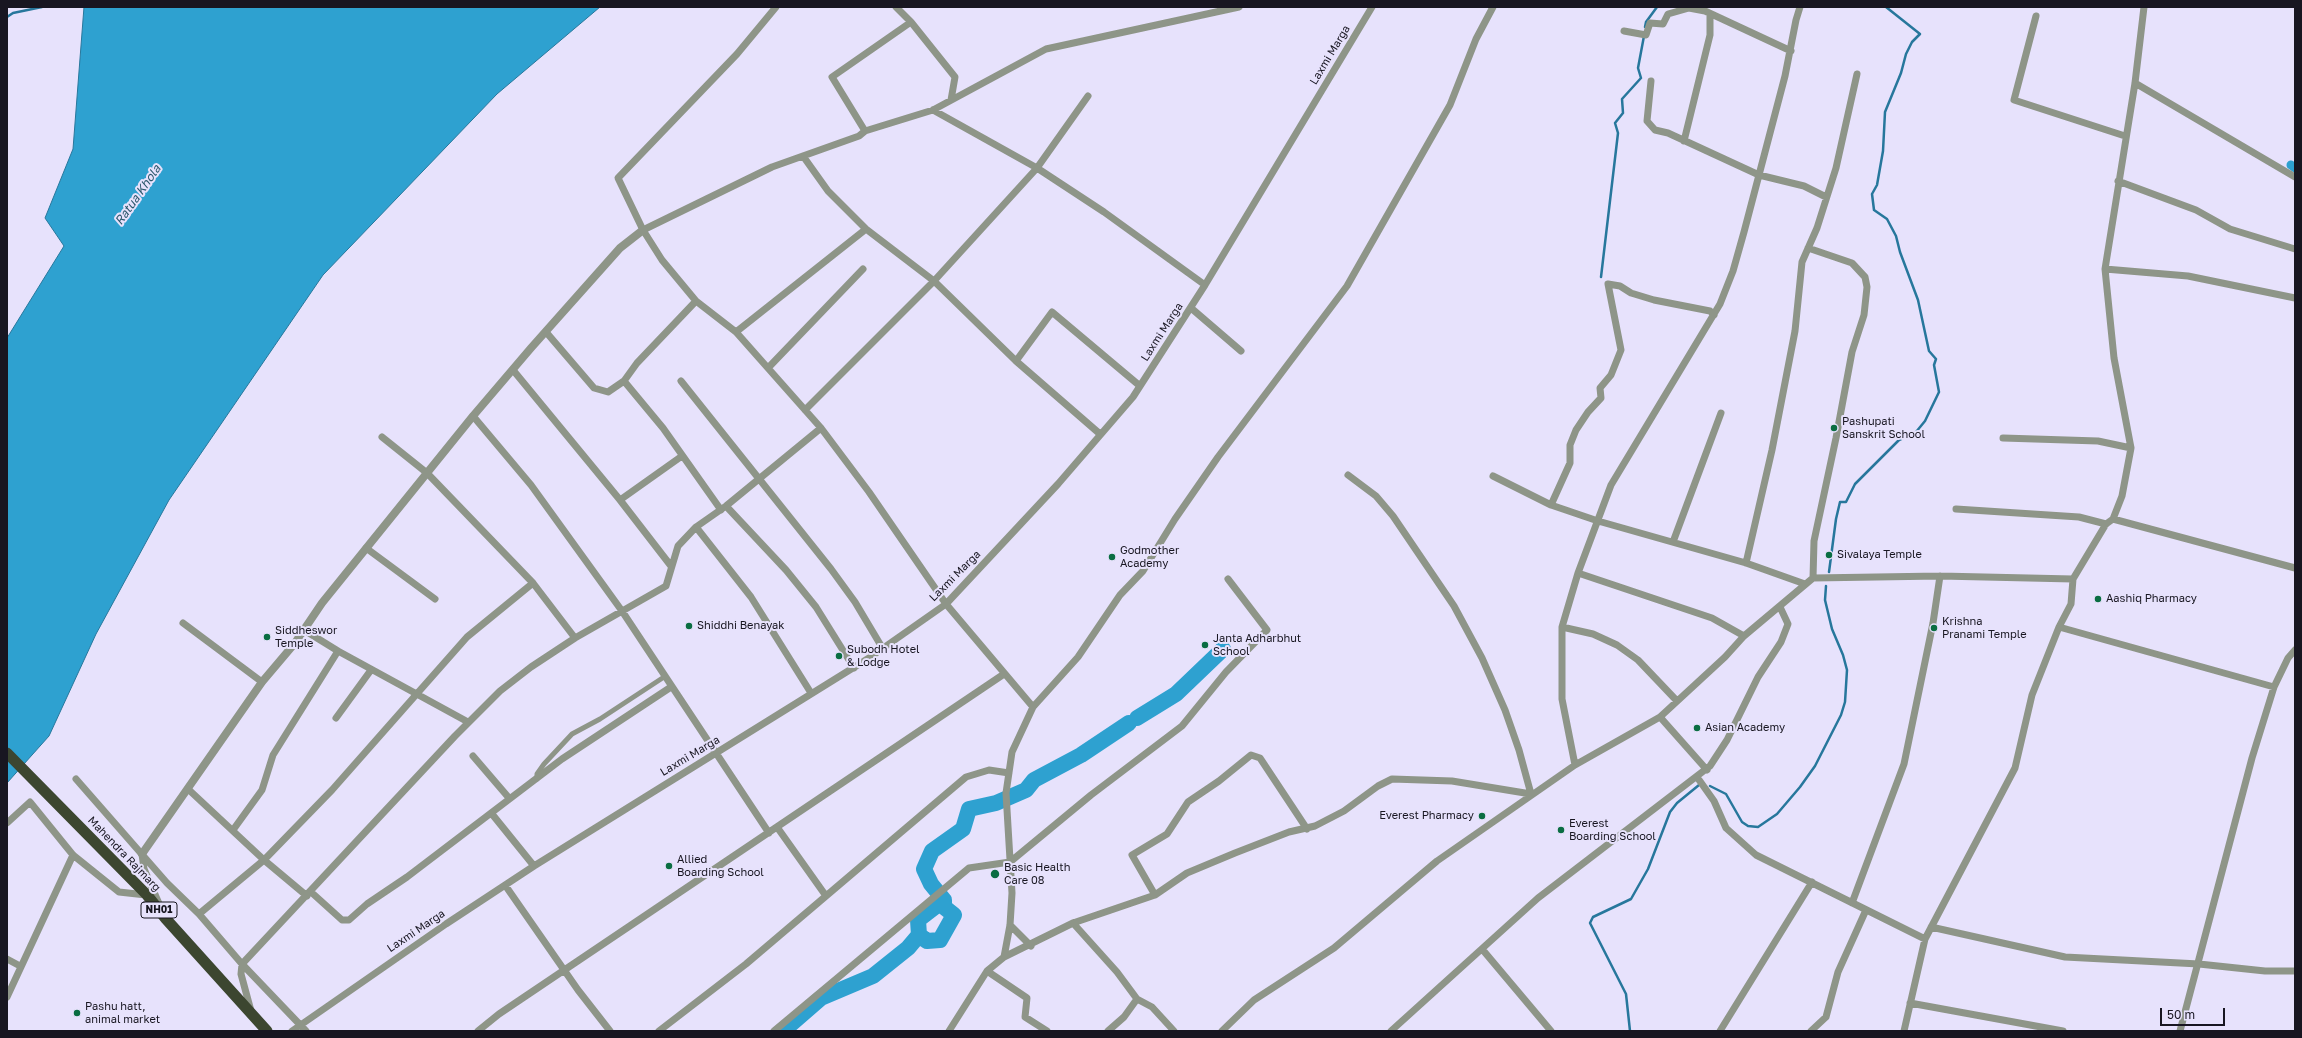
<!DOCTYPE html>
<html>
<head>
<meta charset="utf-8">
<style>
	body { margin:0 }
	#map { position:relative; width:2302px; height:1038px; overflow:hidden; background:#e7e2fc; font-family:"Golos Text",sans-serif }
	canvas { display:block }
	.frame { position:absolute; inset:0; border:8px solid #181621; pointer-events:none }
	.scale { position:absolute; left:2160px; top:1008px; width:65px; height:18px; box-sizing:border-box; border:2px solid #181621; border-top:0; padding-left:5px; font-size:12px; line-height:14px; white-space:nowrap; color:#181621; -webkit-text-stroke:3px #e7e2fc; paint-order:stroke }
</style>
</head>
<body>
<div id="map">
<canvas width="2302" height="1038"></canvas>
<div class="frame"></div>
<div class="scale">50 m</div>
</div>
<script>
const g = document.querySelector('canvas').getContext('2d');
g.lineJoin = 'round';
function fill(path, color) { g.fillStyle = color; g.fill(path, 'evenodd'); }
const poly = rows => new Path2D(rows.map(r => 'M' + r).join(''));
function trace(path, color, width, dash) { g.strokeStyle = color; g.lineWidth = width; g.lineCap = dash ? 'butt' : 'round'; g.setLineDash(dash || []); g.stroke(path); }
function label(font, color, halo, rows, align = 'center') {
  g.font = font + ' "Golos Text",sans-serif'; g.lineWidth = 4; g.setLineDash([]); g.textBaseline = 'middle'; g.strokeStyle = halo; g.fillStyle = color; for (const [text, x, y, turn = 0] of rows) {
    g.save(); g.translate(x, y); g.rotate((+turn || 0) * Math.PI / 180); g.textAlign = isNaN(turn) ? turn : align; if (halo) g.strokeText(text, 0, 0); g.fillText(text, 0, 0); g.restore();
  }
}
const water = poly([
	[84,7,600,7,497,94,323,275,169,500,96,634,49,736,7,783,7,338,64,246,45,218,73,149,84,7]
]);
fill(water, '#2ea1d0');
trace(water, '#27779c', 1);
trace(poly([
	[7,17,13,13,42,7],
	[1645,27,1646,22,1657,7],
	[1601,277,1618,133,1615,123,1623,113,1622,99,1641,78,1638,68,1644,36],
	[1829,572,1836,519,1840,502,1846,502,1855,484,1899,440,1916,432,1925,421,1939,392,1934,365,1936,359,1929,351,1918,300,1900,252,1896,236,1887,219,1874,210,1872,194,1877,185,1883,151,1885,112,1901,73,1906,54,1912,42,1920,34,1886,7],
	[1710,786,1726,794,1742,822,1748,826,1758,827,1777,814,1800,787,1815,766,1841,715,1845,702,1847,670,1843,655,1832,629,1825,600,1826,586],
	[1630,1031,1626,994,1590,923,1593,917,1631,899,1648,869,1670,812,1677,803,1699,785]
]), '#27779c', 2.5);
trace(poly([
	[2291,165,2295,168]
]), '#2ea1d0', 9);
trace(poly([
	[1137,718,1176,694,1223,649],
	[919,935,927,941,940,940,954,915,944,907,944,900],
	[783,1031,821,998,873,976,908,948,919,935,918,920,944,900,931,884,924,869,932,851,963,829,969,809,996,803,1026,790,1034,780,1081,755,1129,723]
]), '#2ea1d0', 16);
trace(poly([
	[537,779,537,774,544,764,572,734,600,719,664,677]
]), '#8e9588', 5);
trace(poly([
	[776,7,737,54,618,178,643,230,662,260,696,301,736,332,821,428,869,492,946,604,1033,707],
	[896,7,911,22,955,77,951,100],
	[2036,16,2014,100,2125,136],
	[1624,31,1646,35,1650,23,1663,24,1668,14,1689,8,1705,11,1791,51],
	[1651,81,1647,121,1655,130,1668,133,1759,175,1804,186,1826,197],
	[2135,83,2295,177],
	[933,110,1037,168,1104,212,1205,285],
	[865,131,832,77,911,22],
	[1684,141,1710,35,1710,14],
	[803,156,828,191,866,229,934,281,1016,361],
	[2118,181,2196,210,2230,229,2295,249],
	[643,230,772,167,859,136,865,131,933,110,1046,49,1239,7],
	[1808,248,1852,263,1865,277,1867,287,1864,315,1852,352,1836,438,1814,541,1813,578],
	[2105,269,2188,276,2295,298],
	[1191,308,1241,351],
	[546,332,594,388,608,392,624,381,637,363,696,301],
	[736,332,866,229],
	[768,368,863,269],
	[513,370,620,500,671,566],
	[624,381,663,428,721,510],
	[681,381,831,569,855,602,883,649],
	[805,410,934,281,1037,168,1088,96],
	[473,416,531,485,622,611,769,833],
	[1100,434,1016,361,1052,312,1140,386],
	[382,437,427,473,533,583,575,638],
	[2003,438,2098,441,2131,448],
	[1493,476,1551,505,1598,521,1746,563,1805,584],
	[620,500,682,456],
	[1551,505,1570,463,1570,445,1576,430,1588,412,1601,398,1600,388,1611,375,1621,350,1608,284,1620,286,1631,293,1654,300,1710,311,1714,315],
	[726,506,786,570,816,607,854,668],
	[1956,509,2079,517,2106,524],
	[2113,519,2295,568],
	[696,527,751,597,811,693],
	[1673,542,1721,413],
	[366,548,435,599],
	[1746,563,1772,450,1795,331,1802,262,1817,228,1836,168,1857,74],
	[1578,573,1712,618,1744,636],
	[183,623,262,682],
	[1562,627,1593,634,1617,645,1638,660,1677,701],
	[2059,627,2274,687],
	[304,630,338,651,468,722],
	[1660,717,1707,770],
	[336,718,371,670],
	[473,756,509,798],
	[1575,765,1562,699,1562,627,1578,573,1611,485,1720,304,1733,271,1744,232,1785,76,1796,20,1800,7],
	[1697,777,1714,801,1726,828,1756,855,1925,939],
	[76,779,167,883,199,914,242,964,306,1031],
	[188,789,264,860,307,896],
	[492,814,534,866],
	[7,823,30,802,73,855,119,892,146,895],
	[777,827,826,896],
	[233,830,262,790,273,755,338,651],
	[142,854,144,869,160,906],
	[505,885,578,990,610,1031],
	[311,892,342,920,349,920,367,904,407,877,562,759,671,687],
	[1155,895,1132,855,1167,834,1188,802,1219,781,1251,755,1260,758,1307,829],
	[1852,903,1904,764,1933,623,1940,576],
	[199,914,264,860,332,790,467,637,533,583],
	[1073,923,1117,972,1137,999,1152,1007,1174,1031],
	[1010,925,1031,946],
	[1931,927,2065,957,2199,964,2265,971,2295,971],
	[1482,949,1551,1031],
	[1004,957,1073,923,1155,895,1187,873,1235,853,1289,832,1315,826,1344,811,1378,786,1392,779,1452,781,1531,794,1519,750,1505,710,1482,658,1454,606,1393,516,1376,496,1348,475],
	[7,959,20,966],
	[987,971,1027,998,1025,1017,1047,1031],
	[7,997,73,855],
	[1910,1003,2063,1031],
	[251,1011,241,974,242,964,455,736,500,691,531,667,575,638,666,586,678,546,696,527,726,506,821,428],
	[292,1031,446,924,534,866,869,658,946,604,1058,484,1133,397,1205,285,1372,7],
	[478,1031,499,1014,1004,674],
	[659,1031,746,964,966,777,989,770,1009,773],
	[774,1031,969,868,1010,862,1091,795,1182,726,1226,672,1267,630,1228,579],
	[949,1031,987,971,1004,957,1010,925,1012,893,1006,793,1012,752,1033,707,1078,657,1120,595,1143,571,1175,519,1218,457,1347,286,1450,105,1476,39,1493,7],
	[1108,1031,1124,1017,1137,999],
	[1222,1031,1254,1000,1334,948,1437,861,1575,765,1660,717,1725,657,1744,636,1813,578,1940,576,2073,579],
	[1391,1031,1538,898,1710,766,1727,740,1758,677,1781,642,1788,624,1780,607],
	[1720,1031,1812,882],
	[1811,1031,1826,1017,1838,972,1866,910],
	[1904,1031,1925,939,2015,768,2032,695,2059,627,2071,604,2073,579,2106,524,2113,519,2122,496,2131,448,2114,358,2105,269,2135,83,2144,7],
	[2180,1031,2252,758,2274,687,2288,658,2295,650]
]), '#8e9588', 7);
trace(poly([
	[142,854,262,682,295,643,322,603,473,416,531,348,620,248,643,230]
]), '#8e9588', 8);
trace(poly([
	[7,753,147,895,166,919,267,1031]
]), '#3c4630', 11);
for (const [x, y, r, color] of [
	[1834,428,4,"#0a6d42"],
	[1829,555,4,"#0a6d42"],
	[1112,557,4,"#0a6d42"],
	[2098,599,4,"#0a6d42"],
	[689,626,4,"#0a6d42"],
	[1934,628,4,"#0a6d42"],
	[267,637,4,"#0a6d42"],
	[1205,645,4,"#0a6d42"],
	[839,656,4,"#0a6d42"],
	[1697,728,4,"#0a6d42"],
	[1482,816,4,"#0a6d42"],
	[1561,830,4,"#0a6d42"],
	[669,866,4,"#0a6d42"],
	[995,874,5,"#0a6d42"],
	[77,1013,4,"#0a6d42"]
]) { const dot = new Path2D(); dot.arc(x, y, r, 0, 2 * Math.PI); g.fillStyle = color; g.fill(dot); trace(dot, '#e7e2fc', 1.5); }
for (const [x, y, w] of [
	[159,910,36]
]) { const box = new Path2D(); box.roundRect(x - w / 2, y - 8, w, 16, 3); g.fillStyle = '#e7e2fc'; g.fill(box); trace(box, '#181621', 1); }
label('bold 10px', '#181621', null, [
	["NH01",159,910]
]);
label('11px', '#181621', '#e7e2fc', [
	["Laxmi Marga",1330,55,-59],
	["Laxmi Marga",1162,332,-57],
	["Laxmi Marga",955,576,-45],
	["Laxmi Marga",690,756,-31],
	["Mahendra Rajmarg",124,854,46],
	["Laxmi Marga",416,931,-34]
]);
label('11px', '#181621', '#e7e2fc', [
	["Pashupati",1842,422],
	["Sanskrit School",1842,435],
	["Godmother",1120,551],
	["Academy",1120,564],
	["Sivalaya Temple",1837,555],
	["Aashiq Pharmacy",2106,599],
	["Krishna",1942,622],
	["Pranami Temple",1942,635],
	["Shiddhi Benayak",697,626],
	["Siddheswor",275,631],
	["Temple",275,644],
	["Janta Adharbhut",1213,639],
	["School",1213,652],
	["Subodh Hotel",847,650],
	["& Lodge",847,663],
	["Asian Academy",1705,728],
	["Everest Pharmacy",1474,816,"right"],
	["Everest",1569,824],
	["Boarding School",1569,837],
	["Allied",677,860],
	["Boarding School",677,873],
	["Basic Health",1004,868],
	["Care 08",1004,881],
	["Pashu hatt,",85,1007],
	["animal market",85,1020]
], 'left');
label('italic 12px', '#2a576b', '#e7e2fc', [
	["Ratua Khola",138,195,-55]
]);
</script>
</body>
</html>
